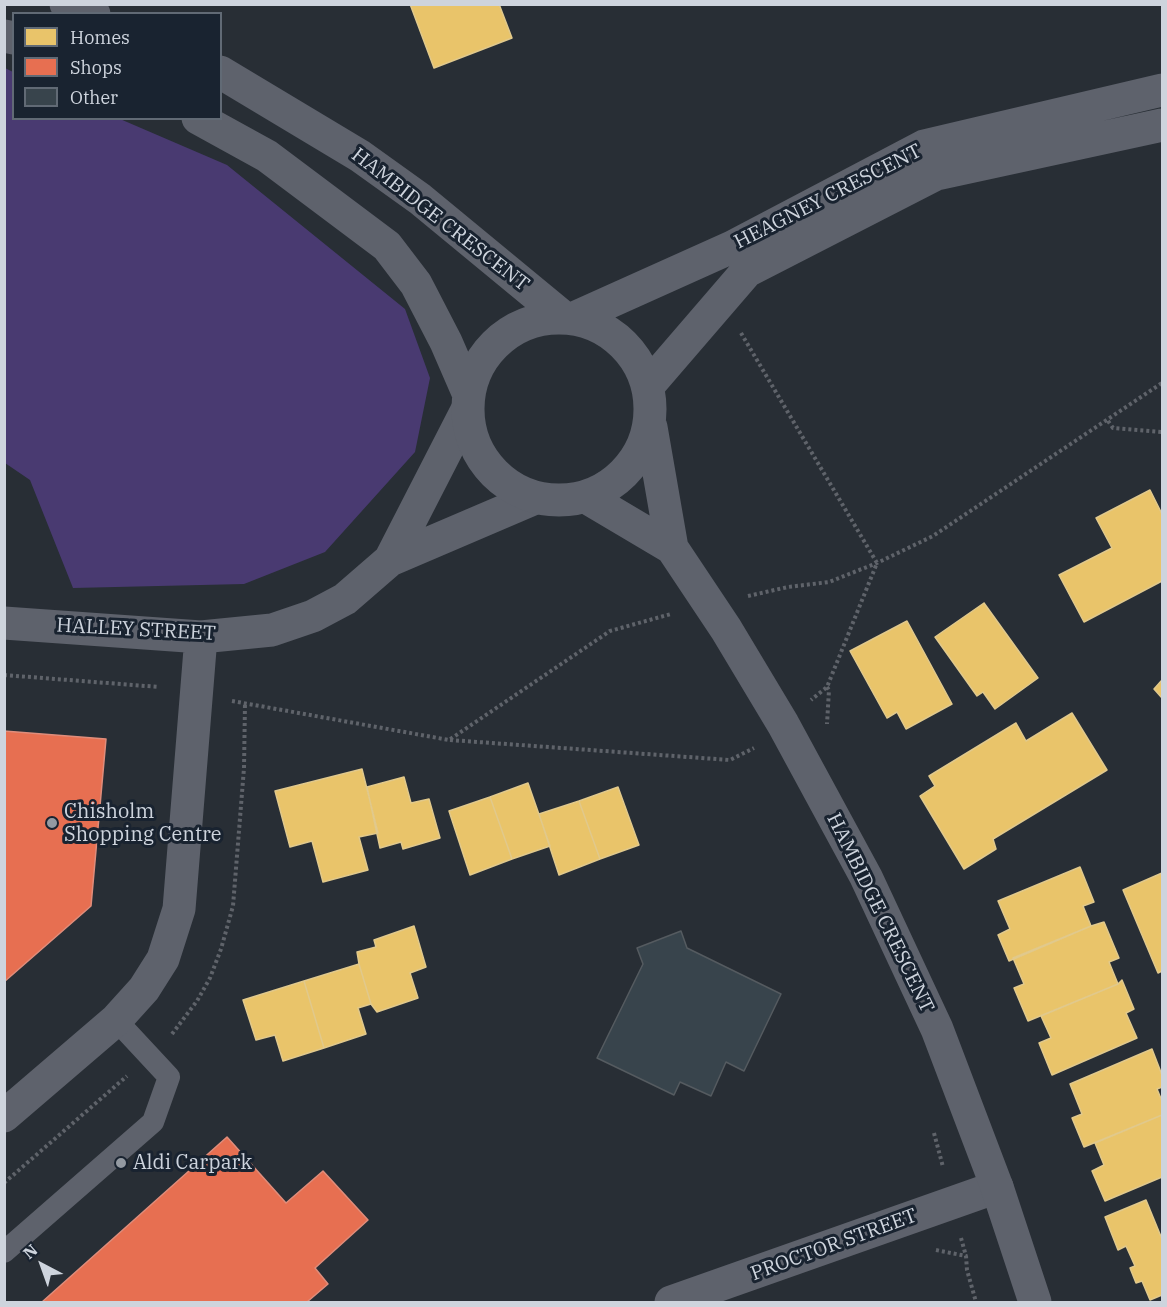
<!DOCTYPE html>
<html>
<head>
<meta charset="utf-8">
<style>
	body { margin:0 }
	#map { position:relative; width:1167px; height:1307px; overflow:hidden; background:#282e35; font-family:"IBM Plex Serif",serif }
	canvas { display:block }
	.frame { position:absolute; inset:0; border:6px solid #ced4dd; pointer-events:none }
	.legend { position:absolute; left:12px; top:12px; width:210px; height:108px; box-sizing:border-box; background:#192330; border:2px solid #616a75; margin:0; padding:8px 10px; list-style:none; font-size:18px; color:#ced4dd }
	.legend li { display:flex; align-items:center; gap:12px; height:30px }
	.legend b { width:30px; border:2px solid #616a75 }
	.north { position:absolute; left:12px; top:1235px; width:60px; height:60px; -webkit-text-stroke:4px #192330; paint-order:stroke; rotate:319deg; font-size:16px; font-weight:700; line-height:24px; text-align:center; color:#ced4dd }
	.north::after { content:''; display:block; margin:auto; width:21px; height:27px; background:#ced4dd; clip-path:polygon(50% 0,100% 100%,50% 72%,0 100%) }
</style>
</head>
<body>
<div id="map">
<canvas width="1167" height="1307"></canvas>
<div class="frame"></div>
<ul class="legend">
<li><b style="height:16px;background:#e9c46a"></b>Homes</li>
<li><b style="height:16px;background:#e76f51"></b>Shops</li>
<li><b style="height:16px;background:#38444c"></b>Other</li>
</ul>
<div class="north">N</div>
</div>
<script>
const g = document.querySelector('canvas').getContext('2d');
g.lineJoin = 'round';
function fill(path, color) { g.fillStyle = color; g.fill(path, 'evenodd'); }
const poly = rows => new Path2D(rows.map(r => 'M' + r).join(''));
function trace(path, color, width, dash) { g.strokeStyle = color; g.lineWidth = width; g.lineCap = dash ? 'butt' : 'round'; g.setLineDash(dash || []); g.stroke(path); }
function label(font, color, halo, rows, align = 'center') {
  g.font = font + ' "IBM Plex Serif",serif'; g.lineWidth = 6; g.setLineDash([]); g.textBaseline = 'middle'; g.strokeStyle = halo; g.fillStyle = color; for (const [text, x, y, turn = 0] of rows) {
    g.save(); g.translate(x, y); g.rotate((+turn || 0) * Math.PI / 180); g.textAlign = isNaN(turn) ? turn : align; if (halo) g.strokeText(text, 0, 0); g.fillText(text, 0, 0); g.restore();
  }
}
fill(poly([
	[5,68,13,72,14,118,120,119,227,165,405,309,430,378,415,452,325,552,244,584,73,588,30,480,5,463]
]), '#493a71');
const homes = poly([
	[410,4,499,4,512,38,434,68,410,4],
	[1150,490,1162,514,1162,581,1084,622,1059,575,1112,548,1096,518,1150,490],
	[984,603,1038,678,995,709,983,692,977,696,935,637,984,603],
	[907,621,952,704,906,729,897,712,887,718,850,651,907,621],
	[1162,680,1162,698,1154,689,1162,680],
	[1072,713,1107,770,993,839,996,849,964,869,920,796,935,786,929,776,1016,723,1026,741,1072,713],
	[362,769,378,833,359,837,368,870,323,882,312,841,290,847,275,791,362,769],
	[404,777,411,803,429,799,440,838,403,849,401,842,380,848,367,787,404,777],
	[528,783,550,846,512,859,490,797,528,783],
	[618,787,639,845,600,859,579,801,618,787],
	[490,797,512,859,470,875,449,811,490,797],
	[579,801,600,859,559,875,539,814,579,801],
	[1080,867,1094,902,1083,906,1091,926,1009,961,998,935,1010,929,998,901,1080,867],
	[1162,873,1162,971,1158,973,1123,890,1162,873],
	[1104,922,1119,958,1109,962,1118,984,1028,1021,1014,988,1024,984,1013,958,1091,926,1104,922],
	[414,926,426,967,410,973,418,998,377,1012,371,1004,359,964,357,952,376,947,374,940,414,926],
	[359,964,371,1004,358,1008,366,1034,324,1048,304,981,359,964],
	[1122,980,1134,1009,1126,1013,1137,1038,1052,1075,1039,1043,1051,1038,1041,1016,1118,984,1122,980],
	[304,981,324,1048,283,1061,275,1035,256,1040,243,1000,304,981],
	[1152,1049,1162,1075,1162,1087,1157,1089,1162,1101,1162,1115,1084,1147,1072,1118,1082,1114,1070,1084,1152,1049],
	[1162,1115,1162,1177,1105,1201,1092,1171,1104,1165,1095,1143,1162,1115],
	[1146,1200,1162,1239,1162,1295,1150,1300,1142,1281,1136,1283,1130,1268,1135,1266,1126,1246,1118,1250,1105,1217,1146,1200]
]);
fill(homes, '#e9c46a');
trace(homes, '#e1c98c', 1.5);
const shops = poly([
	[4,731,106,739,91,906,4,982,4,731],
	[227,1137,286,1203,323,1171,368,1220,315,1268,328,1284,307,1302,42,1302,227,1137]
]);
fill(shops, '#e76f51');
trace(shops, '#e08d7b', 1.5);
const building = poly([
	[681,931,687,948,781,994,744,1071,726,1062,711,1096,680,1082,674,1095,597,1058,643,964,637,948,681,931]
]);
fill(building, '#38444c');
trace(building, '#555b60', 1.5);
trace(poly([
	[741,333,877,563,827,687,811,700],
	[1108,421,1113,428,1162,432],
	[748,596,788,587,829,582,877,563,933,536,1162,383],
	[4,675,159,687],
	[827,687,829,690,827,724],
	[232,701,449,740,610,631,671,614],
	[450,740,730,760,754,748],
	[172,1034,197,1001,210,978,221,949,233,906,244,768,245,703],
	[934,1133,943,1167],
	[4,1183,127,1076],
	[961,1238,966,1256],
	[936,1250,966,1256,967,1270,976,1302]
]), '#5f636a', 4, [3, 3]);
trace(poly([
	[4,1252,153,1122,169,1077,116,1020]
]), '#5e626c', 22);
trace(poly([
	[390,560,467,410],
	[4,623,201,637,272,630,313,616,345,599,390,560,535,498],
	[4,1116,116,1020,144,989,163,959,179,909,201,637],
	[671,1302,997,1187]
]), '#5e626c', 33);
trace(poly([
	[66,4,94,14],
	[4,36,14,38],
	[220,72,360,156,420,199,563,317],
	[198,118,267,156,387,246,416,284,446,342,469,395],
	'468 409a91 91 0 1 1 182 0a91 91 0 1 1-182 0Z',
	[574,318,732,247,924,146,1162,90],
	[648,386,747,271,936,174,1162,125],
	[651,427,672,548],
	[586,497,672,548,726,629,783,724,866,877,937,1029,997,1187,1035,1302]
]), '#5e626c', 33);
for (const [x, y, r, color] of [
	[52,823,6,"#949aa2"],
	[121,1163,6,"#949aa2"]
]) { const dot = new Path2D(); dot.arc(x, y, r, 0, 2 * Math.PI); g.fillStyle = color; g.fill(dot); trace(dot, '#192330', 2); }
label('20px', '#ced4dd', '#192330', [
	["HEAGNEY CRESCENT",828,197,-27],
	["HAMBIDGE CRESCENT",440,220,38],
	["HALLEY STREET",136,630,3],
	["HAMBIDGE CRESCENT",880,913,64],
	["PROCTOR STREET",834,1245,-20]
]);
label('20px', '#ced4dd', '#192330', [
	["Chisholm",64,812],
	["Shopping Centre",64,835],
	["Aldi Carpark",133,1163]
], 'left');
</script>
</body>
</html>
